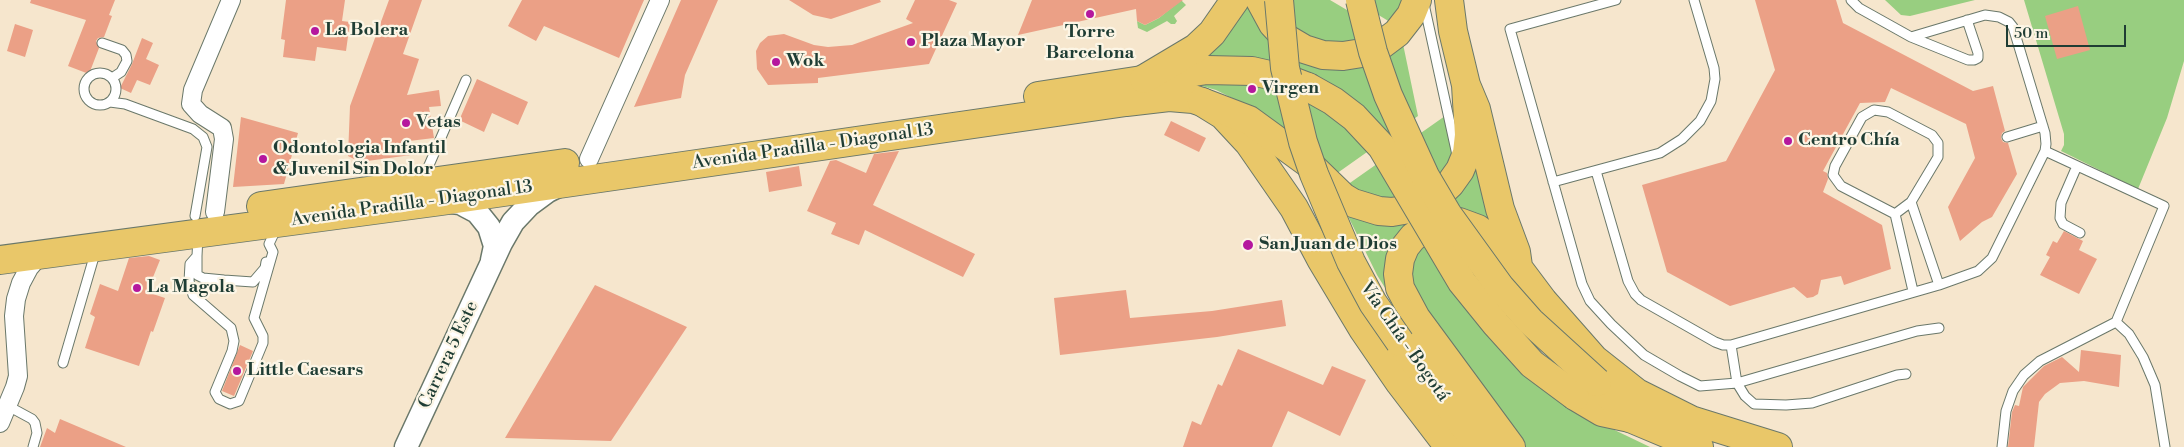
<!DOCTYPE html>
<html>
<head>
<meta charset="utf-8">
<style>
	body { margin:0 }
	#map { position:relative; width:2184px; height:447px; overflow:hidden; background:#f6e6cd; font-family:"Libre Bodoni",serif }
	canvas { display:block }
	.scale { position:absolute; left:2006px; top:25px; width:120px; height:22px; box-sizing:border-box; border:2px solid #1f3d34; border-top:0; padding-left:6px; font-size:15px; line-height:18px; white-space:nowrap; color:#1f3d34; -webkit-text-stroke:4px #fcf5e5; paint-order:stroke }
</style>
</head>
<body>
<div id="map">
<canvas width="2184" height="447"></canvas>
<div class="scale">50 m</div>
</div>
<script>
const g = document.querySelector('canvas').getContext('2d');
g.lineJoin = 'round';
function fill(path, color) { g.fillStyle = color; g.fill(path, 'evenodd'); }
const poly = rows => new Path2D(rows.map(r => 'M' + r).join(''));
function trace(path, color, width, dash) { g.strokeStyle = color; g.lineWidth = width; g.lineCap = dash ? 'butt' : 'round'; g.setLineDash(dash || []); g.stroke(path); }
function label(font, color, halo, rows, align = 'center') {
  g.font = font + ' "Libre Bodoni",serif'; g.lineWidth = 4.5; g.setLineDash([]); g.textBaseline = 'middle'; g.strokeStyle = halo; g.fillStyle = color; for (const [text, x, y, turn = 0] of rows) {
    g.save(); g.translate(x, y); g.rotate((+turn || 0) * Math.PI / 180); g.textAlign = isNaN(turn) ? turn : align; if (halo) g.strokeText(text, 0, 0); g.fillText(text, 0, 0); g.restore();
  }
}
fill(poly([
	[1181,0,1186,5,1174,16,1177,21,1175,24,1171,24,1167,21,1147,32,1138,28,1137,21,1145,25,1159,18],
	[1277,0,1330,0,1386,33,1349,49,1298,34],
	[1354,0,1404,0,1390,22],
	[1885,0,1975,0,1910,16,1901,15],
	[2024,0,2184,0,2184,61,2167,118,2138,189,2061,151,2064,145,2064,134],
	[1247,4,1331,69,1361,68,1378,61,1403,44,1418,116,1336,174,1250,107,1216,90,1198,85,1195,63],
	[1445,116,1454,156,1442,177,1404,200,1364,196,1347,185],
	[1479,152,1498,229,1413,225,1397,307,1377,275,1344,208,1384,220],
	[1417,243,1480,244,1488,330,1602,424,1650,447,1521,447,1409,287,1411,252]
]), '#98ce80');
fill(poly([
	[31,0,115,0,109,15,112,16,104,37,98,38,96,41,99,48,89,74,68,66,86,20,30,3],
	[286,0,345,0,342,21,350,22,346,51,317,47,315,61,283,57,285,40,281,39],
	[389,0,422,0,403,54,419,59,407,95,439,90,441,106,429,107,434,138,409,141,411,155,360,162,348,156,350,106],
	[522,0,644,0,619,58,544,26,536,41,508,26],
	[681,0,718,0,685,75,681,98,634,107],
	[789,0,880,0,881,2,831,19,813,15],
	[915,0,949,0,957,3,929,64,818,78,818,83,768,85,757,69,756,51,760,43,768,36,784,34,814,45,828,47,852,45,913,23,906,19],
	[1032,0,1183,0,1159,18,1145,25,1137,21,1136,9,1018,35],
	[1755,0,1836,0,1843,23,1973,91,1993,86,2005,131,2002,133,2001,138,2003,142,2008,143,2017,174,1992,217,1982,222,1960,241,1948,207,1975,158,1966,124,1891,88,1885,102,1860,103,1823,171,1827,173,1828,179,1823,192,1882,225,1891,269,1844,285,1841,276,1821,280,1818,294,1813,297,1807,298,1794,287,1730,306,1667,272,1642,185,1726,161,1775,70],
	[2078,6,2090,50,2057,59,2045,16],
	[15,24,33,30,25,57,7,51],
	[142,38,153,43,146,59,159,65,150,85,137,80,131,93,120,88,132,64],
	[477,79,528,102,518,125,492,113,484,132,461,121,461,116],
	[241,117,298,133,284,184,233,187],
	[1171,121,1206,138,1199,152,1164,135],
	[899,151,873,205,975,254,963,277,865,230,859,245,831,234,836,223,807,211,830,161,836,160,866,173,874,154],
	[799,166,802,186,769,192,766,172],
	[2064,231,2083,241,2079,250,2097,259,2079,294,2040,275,2050,257,2046,255,2053,241,2057,243],
	[149,256,160,260,147,292,165,298,153,332,151,331,139,366,85,348,95,317,90,314,100,284,118,291,129,258],
	[595,285,687,327,611,441,505,438],
	[1126,290,1130,318,1212,311,1282,300,1286,326,1217,337,1060,355,1054,298],
	[240,345,253,351,234,396,222,391],
	[1238,349,1323,385,1332,366,1366,380,1340,436,1288,411,1272,447,1183,447,1192,421,1201,425,1218,384,1222,386],
	[2081,350,2121,355,2119,387,2084,381,2060,383,2045,394,2039,402,2034,447,2008,447,2012,412,2015,405,2019,406,2023,387,2044,366,2062,357,2079,372],
	[60,419,126,447,40,447,47,428,55,433]
]), '#eba086');
const service = poly([
	[1616,0,1510,29,1582,284,1590,301,1611,324,1644,355,1680,376,1700,386,1737,383,1917,331,1939,328],
	[1424,4,1457,155],
	[1911,37,1968,60,1974,60,1978,58,1978,53,1967,20],
	[102,43,122,50,126,55,127,61,121,72,112,78],
	'84 89a16 16 0 1 1 32 0a16 16 0 1 1-32 0Z',
	[110,102,125,104,193,129,203,137,207,147,195,216],
	[2007,137,2043,126],
	[2045,151,2164,206,2116,322,2129,334,2143,357,2155,385,2165,447],
	[2077,166,2061,203,2060,218,2063,224,2080,233],
	[1596,171,1628,281,1635,294,1641,300,1715,342,1723,345,1731,345,1939,285,1978,271,1992,258,2045,151,2046,144,2045,133,2013,27,2009,22,1999,17,1985,15,1911,37,1859,8,1851,0],
	[423,179,466,80],
	[1553,182,1660,153,1682,139,1700,121,1711,101,1715,79,1714,68,1694,0],
	[1895,214,1841,186,1833,175,1835,166,1862,117,1874,110,1888,112,1932,135,1938,143,1938,157,1911,202,1939,285],
	[1895,214,1913,291],
	[1895,214,1911,202],
	[198,236,197,256,190,264,189,281,193,295,231,328,234,341,232,351,215,392,219,399,230,404,239,401,263,343,263,336,254,318,273,252,269,244,277,227],
	[197,256,197,275,203,278,224,280,253,282,265,268,266,262],
	[1731,345,1737,383,1745,396,1754,404,1786,405,1812,403,1897,375,1906,374],
	[63,363,96,250],
	[8,406,32,419,35,423,37,433,33,447],
	[2002,447,2006,411,2013,391,2024,375,2040,361,2116,322]
]);
const minor = poly([
	[589,159,660,0],
	[215,212,224,139,222,128,200,114,191,104,193,90,231,0],
	[0,423,15,387,18,376,14,316,16,299,21,283,29,268,40,255]
]);
const tertiary = poly([
	[444,201,460,203,477,212,489,227,495,246,492,260],
	[406,447,501,243,513,222,529,205,548,191,560,185]
]);
const primary = poly([
	[1038,96,1207,70,1252,71,1287,79,1308,87],
	[261,206,565,163],
	[0,260,441,201,1126,102,1169,97,1193,99,1202,102,1223,115,1249,143,1294,208,1321,259,1363,329,1400,383,1449,447],
	[1575,396,1602,412,1630,418]
]);
const trunk = poly([
	[1260,0,1273,24,1287,39,1304,49,1323,55,1343,56,1362,53,1381,45,1397,33,1411,15,1417,0],
	[1449,0,1453,31,1466,85,1476,109,1500,209,1516,252,1518,266],
	[1144,79,1196,48,1212,33,1235,0],
	[1202,102,1249,120,1308,163,1343,197,1353,203,1379,211,1392,212,1415,208,1434,199,1450,184,1460,170,1467,153,1469,135,1466,85],
	[1400,342,1480,447],
	[1597,382,1630,418,1699,447],
	[1511,447,1416,318,1400,288,1398,274,1400,259,1405,247,1413,237,1434,224,1459,222,1478,229,1487,236,1503,257,1519,269,1543,301,1594,359,1637,393,1691,420,1778,447]
]);
trace(service, '#6a786a', 11);
trace(minor, '#6a786a', 20);
trace(tertiary, '#6a786a', 25);
trace(primary, '#6a786a', 30);
trace(trunk, '#6a786a', 30);
trace(service, '#fff', 9);
trace(minor, '#fff', 18);
trace(tertiary, '#fff', 22);
trace(primary, '#e9c769', 28);
trace(trunk, '#e9c769', 28);
const primaryBridge = poly([
	[1308,87,1333,101,1354,117,1382,147,1462,282,1496,324,1532,364,1575,396]
]);
const trunkBridge = poly([
	[1279,0,1285,68,1303,142,1314,174,1351,262,1373,303,1400,342],
	[1360,0,1373,52,1388,95,1425,176,1448,215,1500,287,1530,321,1597,382]
]);
trace(primaryBridge, '#6a786a', 30, []);
trace(trunkBridge, '#6a786a', 30, []);
trace(primaryBridge, '#e9c769', 28);
trace(trunkBridge, '#e9c769', 28);
for (const [x, y, r, color] of [
	[1090,14,5,"#b5179e"],
	[315,31,5,"#b5179e"],
	[911,42,5,"#b5179e"],
	[776,62,5,"#b5179e"],
	[1252,89,5,"#b5179e"],
	[406,123,5,"#b5179e"],
	[1788,141,5,"#b5179e"],
	[263,159,5,"#b5179e"],
	[1248,245,6,"#b5179e"],
	[137,288,5,"#b5179e"],
	[237,371,5,"#b5179e"]
]) { const dot = new Path2D(); dot.arc(x, y, r, 0, 2 * Math.PI); g.fillStyle = color; g.fill(dot); trace(dot, '#fcf5e5', 2); }
label('bold 18px', '#1f3d34', '#fcf5e5', [
	["La Bolera",325,31],
	["Torre",1090,33,"center"],
	["Barcelona",1090,54,"center"],
	["Plaza Mayor",921,42],
	["Wok",786,62],
	["Virgen",1262,89],
	["Vetas",416,123],
	["Centro Chía",1798,141],
	["Odontologia Infantil",273,149],
	["& Juvenil Sin Dolor",273,170],
	["San Juan de Dios",1259,245],
	["La Magola",147,288],
	["Little Caesars",247,371]
], 'left');
label('18px', '#1f3d34', '#fcf5e5', [
	["Avenida Pradilla - Diagonal 13",813,147,-8],
	["Avenida Pradilla - Diagonal 13",412,204,-8],
	["Vía Chía - Bogotá",1404,342,55],
	["Carrera 5 Este",449,355,-65]
]);
</script>
</body>
</html>
